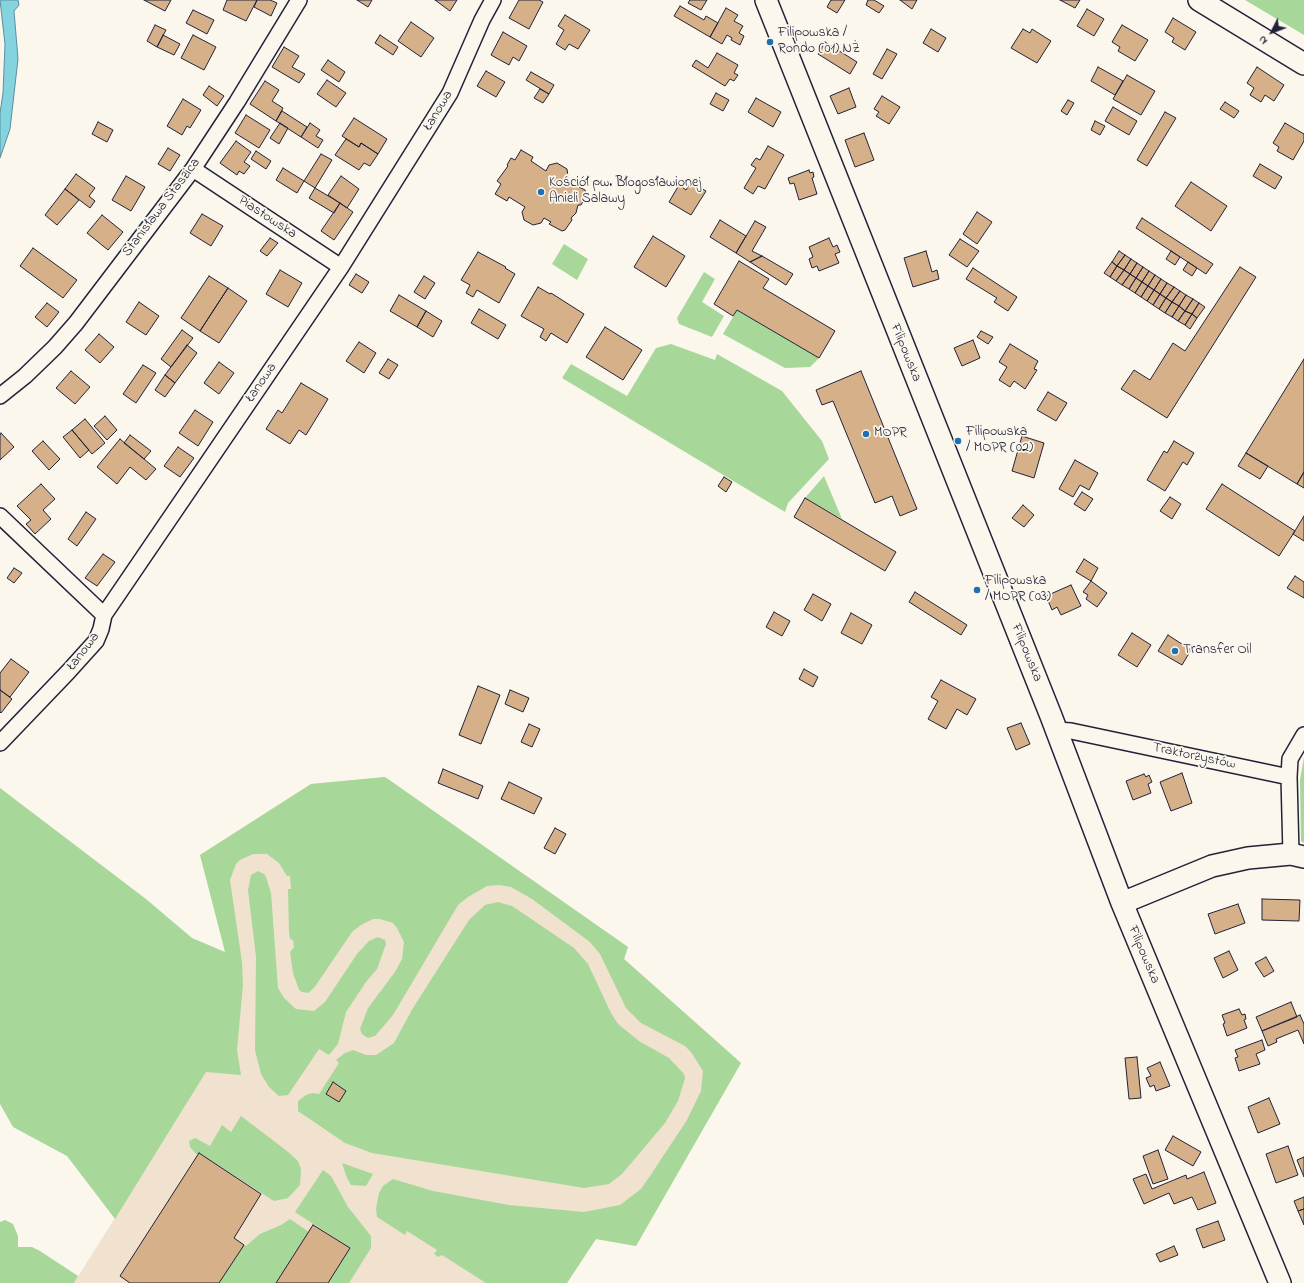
<!DOCTYPE html>
<html>
<head>
<meta charset="utf-8">
<style>
	body { margin:0 }
	#map { position:relative; width:1304px; height:1283px; overflow:hidden; background:#fbf7ec; font-family:"Indie Flower",sans-serif }
	canvas { display:block }
	.north { position:absolute; left:1252px; top:12px; width:40px; height:40px; -webkit-text-stroke:3px #fbf7ec; paint-order:stroke; rotate:228deg; font-size:11px; font-weight:700; line-height:16px; text-align:center; color:#22223b }
	.north::after { content:''; display:block; margin:auto; width:14px; height:18px; background:#22223b; clip-path:polygon(50% 0,100% 100%,50% 72%,0 100%) }
</style>
</head>
<body>
<div id="map">
<canvas width="1304" height="1283"></canvas>
<div class="north">N</div>
</div>
<script>
const g = document.querySelector('canvas').getContext('2d');
g.lineJoin = 'round';
function fill(path, color) { g.fillStyle = color; g.fill(path, 'evenodd'); }
const poly = rows => new Path2D(rows.map(r => 'M' + r).join(''));
function trace(path, color, width, dash) { g.strokeStyle = color; g.lineWidth = width; g.lineCap = dash ? 'butt' : 'round'; g.setLineDash(dash || []); g.stroke(path); }
function label(font, color, halo, rows, align = 'center') {
  g.font = font + ' "Indie Flower",sans-serif'; g.lineWidth = 3.5; g.setLineDash([]); g.textBaseline = 'middle'; g.strokeStyle = halo; g.fillStyle = color; for (const [text, x, y, turn = 0] of rows) {
    g.save(); g.translate(x, y); g.rotate((+turn || 0) * Math.PI / 180); g.textAlign = isNaN(turn) ? turn : align; if (halo) g.strokeText(text, 0, 0); g.fillText(text, 0, 0); g.restore();
  }
}
fill(poly([
	[385,777,628,947,624,959,741,1063,636,1246,596,1239,567,1283,74,1283,187,1103,234,983,200,855,311,784]
]), '#f0e2ce');
fill(poly([
	[1245,0,1304,0,1304,35],
	[564,244,588,259,577,280,552,264],
	[704,272,715,279,702,302,724,316,712,337,679,324,677,318],
	[737,310,819,358,810,367,785,368,723,334],
	[671,344,715,360,717,354,782,391,822,441,829,459,788,503,785,512,562,378,571,364,627,396,656,348],
	[824,476,842,519,805,498],
	[1304,757,1304,843,1301,841,1300,780],
	[385,777,628,947,624,959,741,1063,636,1246,596,1239,567,1283,486,1283,442,1255,438,1257,434,1254,437,1250,407,1231,405,1235,377,1217,376,1209,379,1193,383,1186,393,1179,433,1191,509,1205,584,1212,620,1205,641,1189,650,1176,687,1120,701,1091,703,1071,691,1052,685,1046,641,1023,626,1008,600,954,590,942,532,899,511,887,500,885,487,886,468,897,458,905,393,1015,375,1036,368,1038,362,1034,360,1029,368,1008,395,972,402,959,404,942,397,928,393,923,380,919,373,919,361,925,352,932,314,988,308,993,302,992,299,990,293,973,290,952,294,947,293,940,290,939,289,932,288,889,291,889,290,876,287,876,279,863,267,854,253,854,240,860,236,864,230,880,242,962,243,985,237,1050,241,1075,206,1072,115,1219,67,1156,13,1127,0,1104,0,788,146,899,192,938,225,952,200,855,311,784],
	[258,871,264,874,266,877,271,893,278,988,284,998,296,1009,314,1011,325,1002,357,954,369,941,378,937,385,940,386,944,377,969,366,982,346,1012,338,1044,329,1055,319,1049,288,1095,279,1096,269,1087,261,1074,255,1050,256,957,248,890,251,875],
	[498,902,512,906,524,914,574,948,588,964,611,1013,618,1024,639,1041,669,1058,684,1074,685,1078,678,1101,665,1123,622,1174,609,1184,584,1188,372,1153,345,1143,298,1111,298,1101,306,1095,312,1093,319,1094,339,1063,336,1060,345,1053,353,1050,366,1055,376,1055,394,1043,413,1008,469,920,485,905],
	[241,1116,287,1151,298,1161,301,1169,300,1185,288,1198,274,1201,199,1153,197,1155,190,1147,189,1141,195,1138,210,1146,222,1125,231,1132],
	[342,1163,373,1174,366,1186,351,1185,347,1178],
	[323,1170,331,1176,348,1207,371,1236,371,1248,349,1283,328,1283,350,1248,295,1212],
	[290,1219,309,1232,276,1283,219,1283,244,1245,246,1246,260,1234,281,1225],
	[5,1220,13,1224,18,1236,18,1247,32,1247,40,1251,78,1276,74,1283,0,1283,0,1222]
]), '#a7d899');
const water = poly([
	[0,0,18,0,19,5,14,11,18,59,10,129,0,158,0,113,3,93,5,44,0,0]
]);
fill(water, '#84d4e0');
trace(water, '#5d8d9e', 1);
const building = poly([
	[144,0,171,0,165,11,144,0],
	[227,0,257,0,246,21,223,10,227,0],
	[257,0,270,0,277,3,271,16,254,7,257,0],
	[357,0,372,0,368,7,357,0],
	[435,0,457,0,450,11,435,0],
	[519,0,539,0,543,2,529,29,509,18,519,0],
	[690,0,707,0,701,10,688,3,690,0],
	[831,0,845,0,837,13,827,7,831,0],
	[868,0,874,0,884,6,879,13,866,5,868,0],
	[900,0,917,0,912,9,900,0],
	[1060,0,1080,0,1075,8,1060,0],
	[680,6,704,20,706,16,718,23,710,37,674,16,680,6],
	[726,8,738,15,734,21,743,26,739,33,744,36,740,45,731,40,732,38,727,35,722,44,710,37,726,8],
	[1087,9,1104,19,1094,36,1077,26,1087,9],
	[193,10,214,20,207,34,186,23,193,10],
	[565,15,590,30,578,49,569,44,565,50,556,44,564,30,558,26,565,15],
	[1173,18,1196,32,1185,50,1172,42,1174,38,1165,32,1173,18],
	[411,22,434,38,421,57,398,41,411,22],
	[155,25,166,30,157,47,147,41,155,25],
	[1122,25,1148,40,1135,61,1118,51,1120,47,1112,42,1122,25],
	[931,29,946,38,938,52,923,43,931,29],
	[1023,29,1030,33,1032,29,1051,41,1037,63,1011,48,1023,29],
	[503,32,527,46,519,61,513,57,509,65,491,55,503,32],
	[163,35,180,44,174,55,157,47,163,35],
	[193,35,216,47,204,70,181,58,193,35],
	[380,35,398,47,393,55,375,43,380,35],
	[825,42,857,62,850,74,818,54,825,42],
	[284,47,299,56,292,67,305,74,299,83,272,67,284,47],
	[887,49,897,54,882,79,873,74,887,49],
	[717,53,738,65,734,73,738,75,734,81,730,79,725,86,692,66,696,60,708,68,717,53],
	[328,60,345,72,339,82,321,70,328,60],
	[1098,67,1123,81,1115,95,1091,81,1098,67],
	[1257,67,1284,85,1274,101,1265,95,1261,102,1250,95,1254,88,1247,83,1257,67],
	[486,71,505,82,496,97,477,86,486,71],
	[531,72,554,85,549,94,526,80,531,72],
	[1127,75,1155,91,1141,115,1113,99,1127,75],
	[327,80,346,93,336,107,317,94,327,80],
	[265,81,279,90,272,101,283,108,276,121,250,104,265,81],
	[209,86,224,96,217,106,203,95,209,86],
	[849,88,856,107,838,114,830,96,849,88],
	[540,89,549,94,543,103,534,98,540,89],
	[716,93,729,100,723,111,710,104,716,93],
	[882,96,900,107,889,124,876,116,879,112,874,109,882,96],
	[756,98,781,112,773,127,748,112,756,98],
	[183,99,201,110,190,128,187,126,182,135,167,126,183,99],
	[1068,100,1074,103,1067,115,1061,111,1068,100],
	[1225,102,1239,111,1234,118,1220,109,1225,102],
	[1113,107,1137,121,1129,135,1105,121,1113,107],
	[282,111,307,127,301,137,276,121,282,111],
	[1165,112,1176,118,1147,166,1137,160,1165,112],
	[246,115,270,130,259,148,235,133,246,115],
	[354,118,387,139,378,154,361,143,359,147,342,136,354,118],
	[1095,121,1105,126,1100,135,1091,130,1095,121],
	[98,122,113,130,107,142,92,134,98,122],
	[280,123,288,128,279,144,270,138,280,123],
	[310,123,320,130,316,136,323,140,318,148,301,137,310,123],
	[1285,123,1304,134,1304,141,1293,160,1277,151,1279,147,1273,143,1285,123],
	[864,133,874,160,855,167,845,140,864,133],
	[346,139,359,147,361,143,378,154,370,166,364,163,359,170,335,155,346,139],
	[236,141,251,152,244,162,250,166,244,174,239,171,237,175,220,163,236,141],
	[768,146,784,155,765,189,758,186,753,194,744,188,756,168,751,165,756,158,760,160,768,146],
	[168,148,180,155,170,171,158,164,168,148],
	[521,150,533,157,531,161,546,171,549,165,557,163,567,169,568,177,565,183,572,186,573,184,585,190,587,195,581,205,578,205,576,213,571,218,572,220,565,230,562,231,549,224,551,222,544,218,541,223,533,225,524,220,522,212,525,207,509,197,507,201,495,194,501,184,497,181,508,166,507,165,511,158,515,160,521,150],
	[256,151,271,161,266,169,251,159,256,151],
	[321,154,332,160,315,188,304,181,321,154],
	[1260,164,1282,177,1275,189,1253,176,1260,164],
	[283,168,304,181,297,193,276,180,283,168],
	[809,170,810,173,813,172,814,177,812,178,817,194,799,200,794,183,790,184,788,178,809,170],
	[76,174,95,188,89,196,95,201,90,208,65,189,76,174],
	[126,176,145,187,131,211,112,200,126,176],
	[341,176,359,189,347,208,328,195,341,176],
	[691,182,706,191,691,215,669,202,679,185,686,190,691,182],
	[1191,182,1227,206,1211,231,1175,206,1191,182],
	[315,188,340,203,334,213,309,198,315,188],
	[65,189,79,200,57,225,45,215,65,189],
	[340,203,353,212,334,240,321,231,340,203],
	[977,212,992,222,977,244,963,234,977,212],
	[202,214,223,226,211,246,190,233,202,214],
	[102,215,123,232,108,250,87,233,102,215],
	[1142,218,1213,264,1206,274,1136,228,1142,218],
	[720,220,746,236,736,253,710,237,720,220],
	[755,221,766,227,752,251,762,256,750,262,736,253,755,221],
	[653,236,685,256,666,287,634,267,653,236],
	[270,238,278,243,267,256,260,251,270,238],
	[829,238,833,247,837,245,840,252,835,254,839,263,819,271,817,266,812,268,809,259,813,257,809,247,829,238],
	[960,239,979,251,967,267,949,255,960,239],
	[33,248,77,280,63,298,20,266,33,248],
	[926,251,932,272,937,270,939,279,913,287,904,258,926,251],
	[1119,251,1125,255,1117,266,1112,262,1119,251],
	[1171,251,1180,257,1175,265,1166,259,1171,251],
	[478,252,506,267,505,268,515,274,499,303,477,290,473,297,466,293,470,285,461,280,478,252],
	[1125,255,1131,259,1124,270,1117,266,1125,255],
	[762,256,793,274,786,285,750,262,762,256],
	[1131,259,1137,263,1130,274,1124,270,1131,259],
	[739,261,769,279,763,288,835,331,819,358,737,310,733,316,714,304,739,261],
	[1112,262,1117,266,1110,277,1104,273,1112,262],
	[1188,262,1197,268,1192,276,1183,270,1188,262],
	[1137,263,1143,267,1136,278,1130,274,1137,263],
	[1117,266,1124,270,1116,281,1110,277,1117,266],
	[1143,267,1149,271,1142,282,1136,278,1143,267],
	[1240,267,1256,277,1167,418,1121,389,1134,370,1150,380,1173,343,1185,351,1240,267],
	[973,268,1017,297,1008,311,994,302,997,298,966,279,973,268],
	[280,270,302,283,288,307,266,294,280,270],
	[1124,270,1130,274,1122,285,1116,281,1124,270],
	[1149,271,1155,275,1148,286,1142,282,1149,271],
	[356,274,369,282,362,293,349,285,356,274],
	[1130,274,1136,278,1129,289,1122,285,1130,274],
	[1155,275,1161,279,1154,290,1148,286,1155,275],
	[209,276,228,288,200,331,181,318,209,276],
	[424,276,435,283,425,299,414,292,424,276],
	[1136,278,1142,282,1135,293,1129,289,1136,278],
	[1161,279,1167,283,1160,294,1154,290,1161,279],
	[1142,282,1148,286,1141,297,1135,293,1142,282],
	[1167,283,1174,287,1166,298,1160,294,1167,283],
	[1148,286,1154,290,1147,301,1141,297,1148,286],
	[538,287,550,294,551,293,584,314,567,343,551,333,546,341,540,337,544,329,521,316,538,287],
	[1174,287,1180,291,1172,302,1166,298,1174,287],
	[228,288,247,301,219,343,200,331,228,288],
	[1154,290,1160,294,1153,305,1147,301,1154,290],
	[1180,291,1186,295,1179,306,1172,302,1180,291],
	[1160,294,1166,298,1159,309,1153,305,1160,294],
	[399,295,426,311,417,327,390,311,399,295],
	[1186,295,1193,299,1185,311,1179,306,1186,295],
	[1166,298,1172,302,1165,313,1159,309,1166,298],
	[1193,299,1199,303,1192,314,1185,311,1193,299],
	[139,302,159,316,146,335,126,322,139,302],
	[1172,302,1179,306,1172,317,1165,313,1172,302],
	[47,303,59,312,47,327,35,317,47,303],
	[1199,303,1205,307,1197,318,1192,314,1199,303],
	[1179,306,1185,311,1178,321,1172,317,1179,306],
	[479,309,506,325,498,339,471,323,479,309],
	[426,311,442,321,433,337,417,327,426,311],
	[1185,311,1192,314,1185,325,1178,321,1185,311],
	[1192,314,1197,318,1190,329,1185,325,1192,314],
	[605,327,642,350,623,380,586,357,605,327],
	[182,330,193,338,171,367,161,359,182,330],
	[981,331,993,337,988,344,977,337,981,331],
	[99,334,114,347,100,363,85,350,99,334],
	[973,340,980,358,962,366,954,348,973,340],
	[359,342,376,353,364,373,346,361,359,342],
	[1010,344,1038,361,1034,369,1037,370,1025,389,1014,381,1010,387,999,380,1007,367,999,362,1010,344],
	[187,345,197,353,175,383,165,375,187,345],
	[388,359,398,365,389,379,379,373,388,359],
	[1304,359,1304,472,1297,484,1246,453,1304,359],
	[219,362,234,373,219,394,204,383,219,362],
	[143,365,156,373,136,403,123,394,143,365],
	[71,371,90,387,75,404,56,388,71,371],
	[861,371,917,509,900,516,892,496,875,503,833,401,822,405,816,390,861,371],
	[165,375,175,383,165,397,155,390,165,375],
	[301,383,328,399,306,435,299,430,290,444,266,429,278,410,282,413,301,383],
	[1048,392,1067,403,1056,421,1037,410,1048,392],
	[195,410,213,422,198,446,179,433,195,410],
	[105,416,117,430,107,440,94,426,105,416],
	[85,419,105,443,92,454,72,430,85,419],
	[72,430,89,450,80,458,63,437,72,430],
	[1,433,14,447,0,460,0,435,1,433],
	[130,435,151,451,144,459,124,443,130,435],
	[1022,436,1044,443,1034,478,1012,471,1022,436],
	[120,439,156,469,146,480,130,467,117,484,97,467,120,439],
	[43,441,60,459,49,470,32,451,43,441],
	[1174,441,1194,453,1187,465,1183,462,1165,491,1147,480,1164,451,1167,453,1174,441],
	[178,447,194,458,180,477,164,466,178,447],
	[1246,453,1268,466,1260,479,1238,466,1246,453],
	[1075,460,1098,473,1089,490,1080,485,1073,497,1059,489,1075,460],
	[1304,472,1304,488,1297,484,1304,472],
	[724,477,732,482,726,492,718,486,724,477],
	[41,484,55,499,43,510,51,519,35,534,26,524,31,520,17,506,41,484],
	[1222,484,1295,531,1279,556,1206,509,1222,484],
	[1082,492,1093,499,1085,511,1074,504,1082,492],
	[1170,497,1181,504,1172,519,1160,511,1170,497],
	[805,498,896,552,885,571,794,517,805,498],
	[1023,505,1034,515,1024,527,1012,518,1023,505],
	[86,512,96,519,77,546,68,539,86,512],
	[1304,516,1304,541,1293,534,1304,516],
	[103,554,115,562,97,586,85,578,103,554],
	[1084,559,1098,568,1091,581,1076,572,1084,559],
	[14,568,22,573,14,583,7,578,14,568],
	[1295,576,1304,582,1304,598,1287,588,1295,576],
	[1091,581,1107,593,1097,607,1086,599,1088,595,1083,592,1091,581],
	[1071,585,1081,606,1061,615,1057,607,1052,610,1046,596,1071,585],
	[915,592,967,625,961,635,909,602,915,592],
	[813,594,831,604,822,621,804,610,813,594],
	[774,612,790,621,782,636,766,627,774,612],
	[851,613,872,625,862,644,841,633,851,613],
	[1132,633,1151,645,1137,667,1118,655,1132,633],
	[1168,635,1191,650,1182,665,1158,651,1168,635],
	[11,659,29,672,10,697,0,690,0,673,11,659],
	[804,669,818,677,813,687,799,679,804,669],
	[941,680,976,699,967,715,957,709,946,729,928,719,938,701,931,697,941,680],
	[478,686,500,695,481,744,459,735,478,686],
	[0,690,12,699,1,713,0,712,0,690],
	[510,690,529,698,523,712,505,704,510,690],
	[1021,723,1030,744,1016,750,1007,728,1021,723],
	[529,724,540,729,532,747,521,742,529,724],
	[443,769,483,786,478,799,438,783,443,769],
	[1182,773,1192,803,1171,811,1160,782,1182,773],
	[1144,774,1146,777,1149,775,1152,782,1148,784,1151,793,1133,800,1126,781,1144,774],
	[509,782,542,798,534,814,501,799,509,782],
	[555,828,566,834,555,854,544,848,555,828],
	[1262,899,1300,900,1299,921,1262,920,1262,899],
	[1238,904,1245,923,1215,934,1208,914,1238,904],
	[1229,951,1238,970,1223,978,1214,958,1229,951],
	[1266,957,1274,971,1264,977,1255,963,1266,957],
	[1291,1002,1297,1017,1262,1031,1256,1017,1291,1002],
	[1239,1009,1242,1015,1245,1014,1246,1019,1244,1020,1247,1028,1227,1036,1223,1024,1225,1023,1222,1015,1239,1009],
	[1300,1015,1304,1024,1304,1044,1298,1030,1276,1039,1277,1042,1268,1046,1262,1031,1300,1015],
	[1262,1040,1265,1050,1256,1054,1260,1064,1239,1071,1235,1058,1238,1057,1235,1050,1262,1040],
	[1137,1057,1141,1098,1129,1099,1125,1058,1137,1057],
	[1160,1062,1170,1086,1156,1091,1154,1085,1150,1087,1146,1078,1151,1076,1147,1068,1160,1062],
	[333,1082,346,1091,339,1102,326,1094,333,1082],
	[1269,1098,1280,1124,1258,1133,1248,1107,1269,1098],
	[1173,1136,1201,1152,1193,1166,1165,1150,1173,1136],
	[1288,1146,1298,1175,1276,1183,1266,1154,1288,1146],
	[1158,1150,1168,1179,1153,1184,1143,1156,1158,1150],
	[199,1153,261,1194,234,1238,244,1245,219,1283,130,1283,120,1276,199,1153],
	[1304,1157,1304,1177,1297,1160,1304,1157],
	[1204,1172,1216,1203,1198,1210,1192,1197,1174,1204,1169,1193,1144,1204,1133,1179,1146,1174,1152,1189,1186,1175,1187,1179,1204,1172],
	[1304,1197,1304,1209,1298,1211,1294,1201,1304,1197],
	[1304,1209,1304,1225,1298,1211,1304,1209],
	[1218,1221,1225,1240,1203,1248,1196,1229,1218,1221],
	[313,1225,350,1248,328,1283,276,1283,313,1225],
	[1174,1246,1178,1255,1160,1262,1156,1254,1174,1246]
]);
fill(building, '#d6b088');
trace(building, '#22223b', 1);
const street = poly([
	[193,169,341,267],
	[0,396,25,376,55,347,76,323,193,169,237,102,299,0],
	[0,516,104,615],
	[1056,730,1071,731,1289,777,1290,759,1304,735],
	[0,743,68,672,96,641,101,629,104,615,341,267,450,93,482,20,493,0],
	[1289,777,1291,854]
]);
const secondary = poly([
	[766,0,1051,716,1122,903,1280,1283],
	[1199,0,1304,64],
	[1122,903,1212,866,1248,858,1291,854,1304,857]
]);
trace(street, '#22223b', 18);
trace(secondary, '#22223b', 24);
trace(street, '#fbf7ec', 15);
trace(secondary, '#fbf7ec', 21);
for (const [x, y, r, color] of [
	[770,42,4,"#1f6fb2"],
	[541,192,4,"#1f6fb2"],
	[866,434,4,"#1f6fb2"],
	[958,441,4,"#1f6fb2"],
	[977,590,4,"#1f6fb2"],
	[1175,651,4,"#1f6fb2"]
]) { const dot = new Path2D(); dot.arc(x, y, r, 0, 2 * Math.PI); g.fillStyle = color; g.fill(dot); trace(dot, '#fbf7ec', 1.5); }
label('14px', '#22223b', '#fbf7ec', [
	["Filipowska /",778,34],
	["Rondo (01) NŻ",778,50],
	["Kościół pw. Błogosławionej",549,184],
	["Anieli Salawy",549,200],
	["Filipowska",966,433],
	["/ MOPR (02)",966,449],
	["MOPR",874,434],
	["Filipowska",985,582],
	["/ MOPR (03)",985,598],
	["Transfer Oil",1183,651]
], 'left');
label('14px', '#22223b', '#fbf7ec', [
	["Łanowa",439,111,-59],
	["Stanisława Staszica",162,208,-53],
	["Piastowska",267,218,33],
	["Filipowska",905,353,68],
	["Łanowa",262,383,-56],
	["Łanowa",84,652,-53],
	["Filipowska",1026,653,68],
	["Traktorzystów",1194,757,12],
	["Filipowska",1143,955,67]
]);
</script>
</body>
</html>
